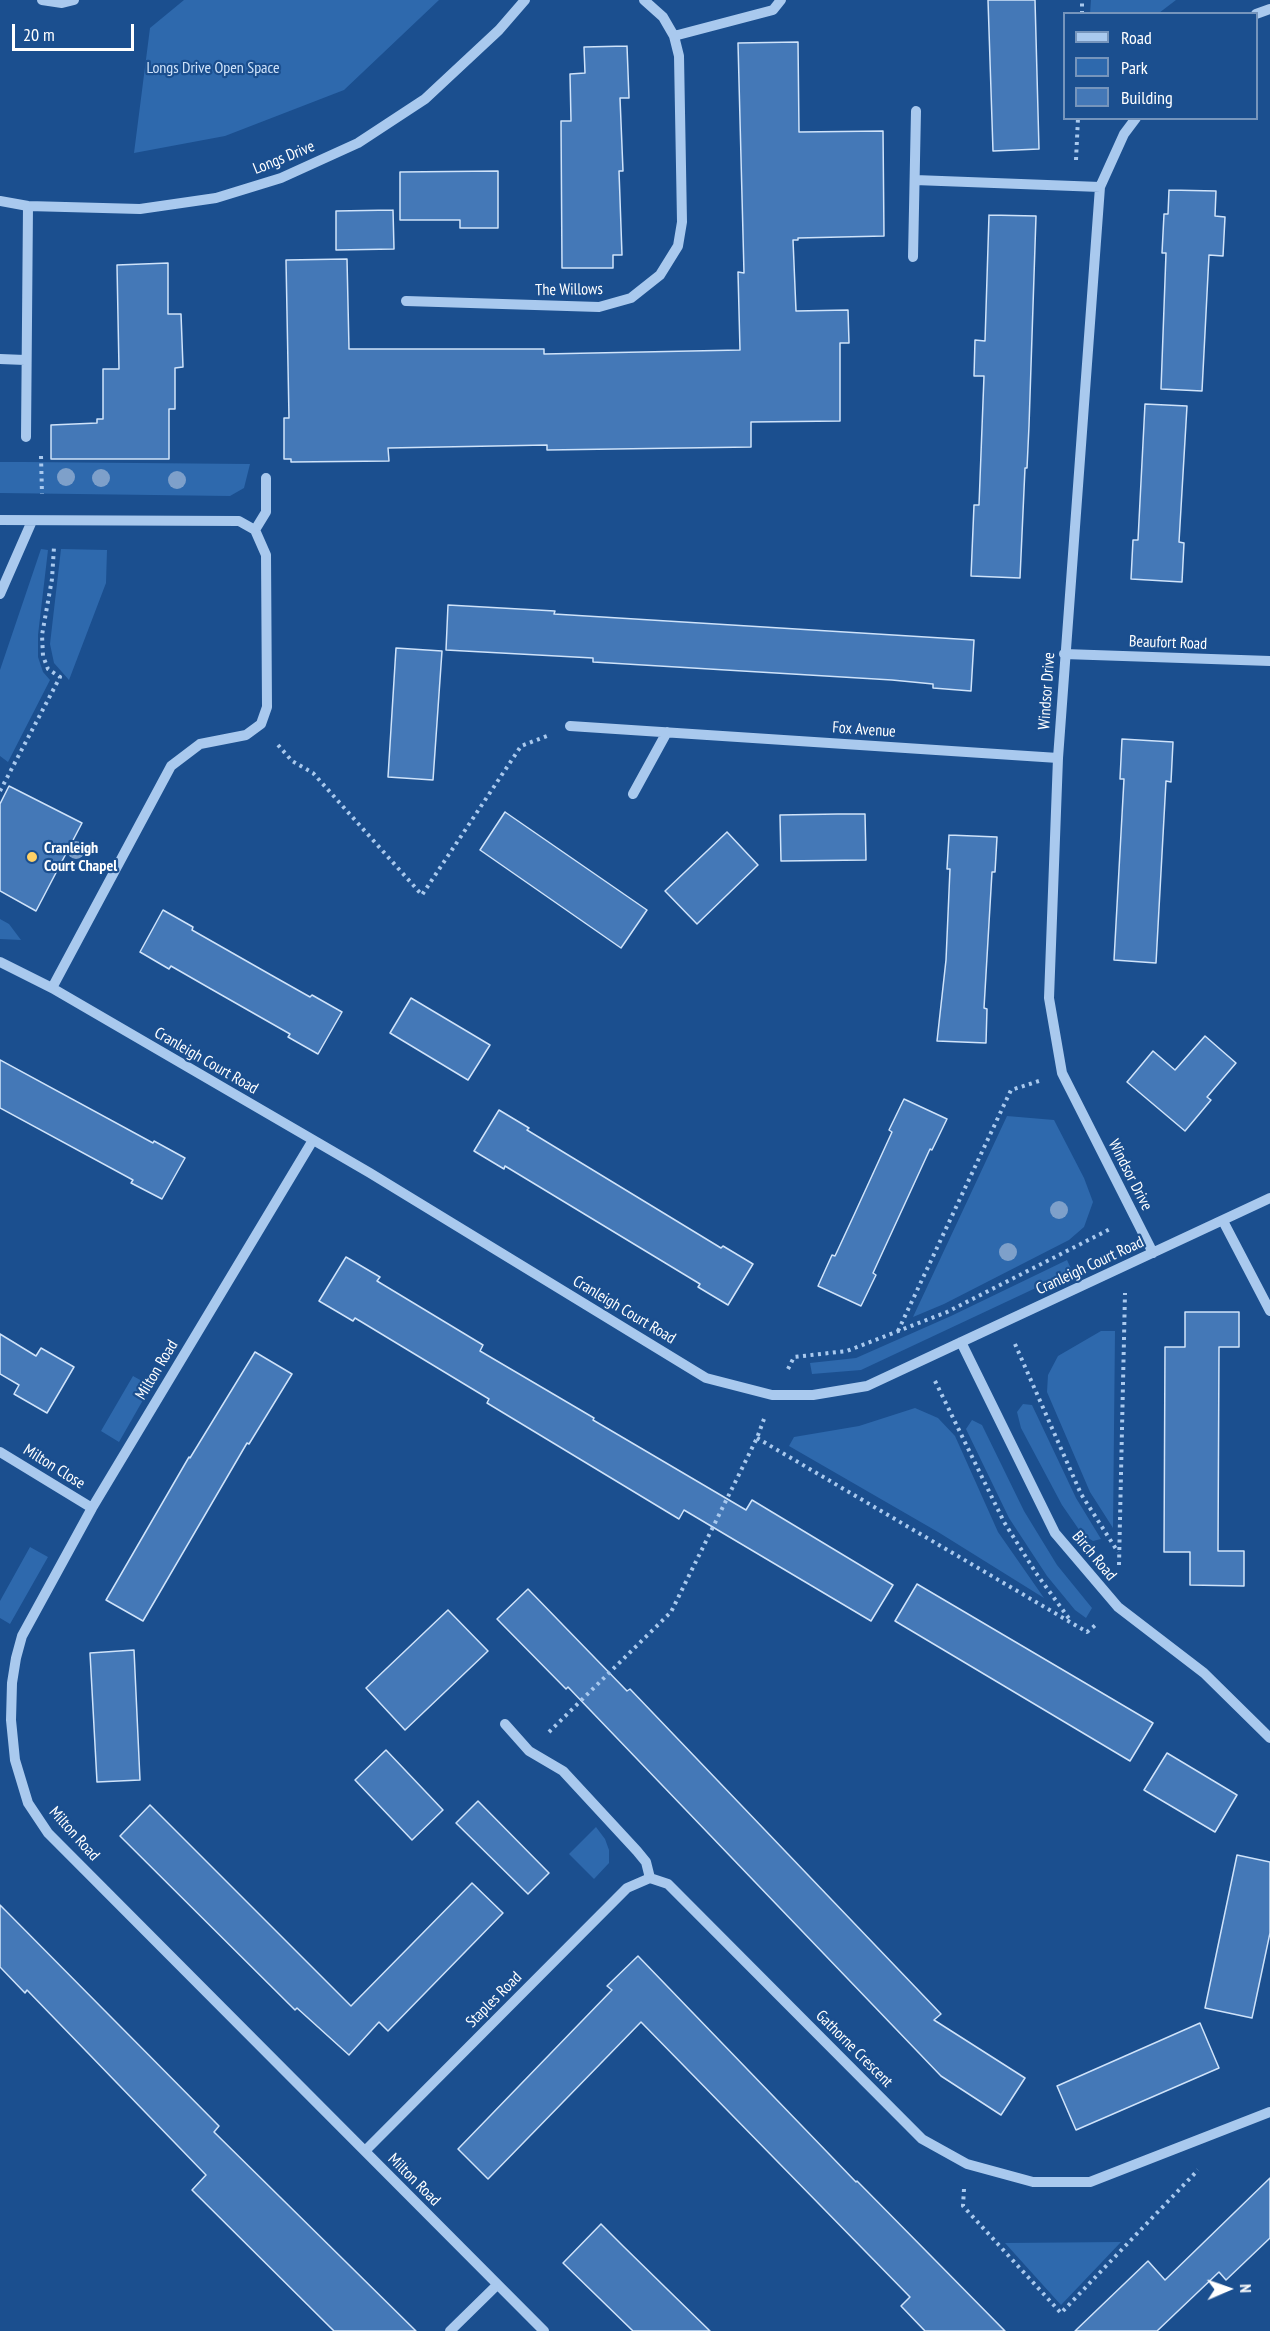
<!DOCTYPE html>
<html>
<head>
<meta charset="utf-8">
<style>
	body { margin:0 }
	#map { position:relative; width:1270px; height:2331px; overflow:hidden; background:#1b4f8f; font-family:"PT Sans Narrow",sans-serif }
	canvas { display:block }
	.legend { position:absolute; left:1063px; top:12px; width:195px; height:108px; box-sizing:border-box; background:#1b4f8f; border:2px solid #7695bc; margin:0; padding:8px 10px; list-style:none; font-size:18px; color:#fff }
	.legend li { display:flex; align-items:center; gap:12px; height:30px }
	.legend b { width:30px; border:2px solid #7695bc }
	.north { position:absolute; left:1198px; top:2259px; width:60px; height:60px; -webkit-text-stroke:4px #1b4f8f; paint-order:stroke; rotate:88deg; font-size:16px; font-weight:700; line-height:24px; text-align:center; color:#fff }
	.north::after { content:''; display:block; margin:auto; width:21px; height:27px; background:#fff; clip-path:polygon(50% 0,100% 100%,50% 72%,0 100%) }
	.scale { position:absolute; left:12px; top:24px; width:122px; height:27px; box-sizing:border-box; border:3px solid #fff; border-top:0; padding-left:8px; font-size:18px; line-height:21px; white-space:nowrap; color:#fff; -webkit-text-stroke:4px #1b4f8f; paint-order:stroke }
</style>
</head>
<body>
<div id="map">
<canvas width="1270" height="2331"></canvas>
<ul class="legend">
<li><b style="height:8px;background:#a9c9ee"></b>Road</li>
<li><b style="height:16px;background:#2e69ad"></b>Park</li>
<li><b style="height:16px;background:#4478b7"></b>Building</li>
</ul>
<div class="north">N</div>
<div class="scale">20 m</div>
</div>
<script>
const g = document.querySelector('canvas').getContext('2d');
g.lineJoin = 'round';
function fill(path, color) { g.fillStyle = color; g.fill(path, 'evenodd'); }
const poly = rows => new Path2D(rows.map(r => 'M' + r).join(''));
function trace(path, color, width, dash) { g.strokeStyle = color; g.lineWidth = width; g.lineCap = dash ? 'butt' : 'round'; g.setLineDash(dash || []); g.stroke(path); }
function label(font, color, halo, rows, align = 'center') {
  g.font = font + ' "PT Sans Narrow",sans-serif'; g.lineWidth = 4.5; g.setLineDash([]); g.textBaseline = 'middle'; g.strokeStyle = halo; g.fillStyle = color; for (const [text, x, y, turn = 0] of rows) {
    g.save(); g.translate(x, y); g.rotate((+turn || 0) * Math.PI / 180); g.textAlign = isNaN(turn) ? turn : align; if (halo) g.strokeText(text, 0, 0); g.fillText(text, 0, 0); g.restore();
  }
}
fill(poly([
	[184,0,439,0,344,90,225,136,134,153,150,28],
	[1091,0,1176,0,1159,13,1090,14],
	[0,462,26,462,250,464,244,488,230,496,0,493],
	[41,549,48,550,38,635,38,657,43,672,50,680,8,762,0,756,0,670],
	[61,549,107,550,106,583,69,680,54,663,50,644],
	[0,919,9,924,21,940,0,939],
	[1007,1116,1054,1120,1084,1178,1093,1202,1084,1227,1069,1240,944,1304,913,1317],
	[1067,1260,1072,1271,861,1370,812,1374,810,1363,856,1358,951,1316],
	[1101,1331,1115,1331,1113,1528,1090,1492,1047,1392,1048,1375,1058,1356],
	[133,1376,151,1386,119,1442,101,1431],
	[1023,1404,1032,1405,1076,1498,1101,1539,1093,1541,1082,1534,1062,1505,1021,1428,1017,1412],
	[915,1408,938,1418,955,1436,998,1532,1044,1598,938,1532,789,1446,794,1437,859,1426],
	[972,1420,982,1425,1024,1511,1057,1565,1092,1608,1086,1618,1075,1610,1047,1576,1009,1518,966,1429],
	[30,1547,48,1557,10,1624,0,1618,0,1601],
	[596,1827,605,1839,609,1850,609,1863,594,1879,569,1854],
	[1121,2242,1061,2305,1005,2243]
]), '#2e69ad');
const building = poly([
	[988,0,1035,0,1039,149,993,151,988,0],
	[798,42,799,132,883,131,884,236,798,238,798,240,793,240,796,311,848,310,849,343,840,343,840,421,751,422,751,447,547,450,547,445,388,448,389,461,291,462,291,459,284,459,284,418,289,418,286,260,347,259,349,349,544,349,544,354,740,350,738,272,744,273,738,43,798,42],
	[627,46,629,98,620,98,623,171,619,171,622,255,613,255,613,268,562,268,561,121,571,121,570,74,585,73,584,47,627,46],
	[498,171,498,228,460,228,460,220,400,220,400,172,498,171],
	[1169,190,1216,191,1215,216,1225,217,1223,256,1209,255,1202,391,1161,389,1166,253,1162,253,1164,214,1168,214,1169,190],
	[393,210,394,249,336,250,336,211,393,210],
	[989,215,1036,216,1029,426,1027,468,1025,468,1020,578,971,576,974,505,979,505,984,376,974,376,975,340,985,341,989,215],
	[168,263,168,314,181,314,183,367,175,368,175,409,169,409,169,459,51,459,51,425,97,423,97,419,103,419,103,369,119,369,117,265,168,263],
	[1145,404,1187,406,1179,542,1184,543,1182,582,1131,579,1133,540,1138,540,1145,404],
	[448,605,555,611,554,614,974,640,971,691,933,688,933,684,892,680,593,662,593,658,446,650,448,605],
	[396,648,442,651,433,780,388,777,396,648],
	[1122,739,1173,742,1171,782,1166,781,1156,963,1114,960,1124,779,1120,779,1122,739],
	[9,786,82,823,36,911,0,891,0,804,9,786],
	[505,812,647,910,621,948,480,850,505,812],
	[838,814,865,814,866,860,781,861,780,815,838,814],
	[727,832,758,865,697,924,665,891,727,832],
	[949,835,997,837,995,872,992,872,984,1008,987,1009,986,1043,937,1041,946,960,950,869,947,869,949,835],
	[163,910,193,927,192,930,271,975,310,997,312,995,342,1012,318,1054,288,1037,290,1034,211,989,171,966,169,969,140,952,163,910],
	[411,998,490,1045,468,1080,390,1033,411,998],
	[1205,1036,1236,1063,1207,1097,1211,1100,1185,1131,1127,1082,1153,1051,1175,1070,1205,1036],
	[0,1060,153,1143,154,1141,185,1158,162,1199,131,1183,133,1180,0,1108,0,1060],
	[904,1099,947,1119,932,1150,930,1149,873,1273,876,1275,861,1306,818,1286,832,1255,835,1256,854,1215,892,1132,889,1130,904,1099],
	[499,1110,529,1128,527,1130,721,1248,723,1246,753,1264,728,1305,698,1287,700,1284,505,1166,504,1169,474,1151,499,1110],
	[346,1257,380,1277,377,1281,483,1345,480,1351,594,1418,593,1420,746,1510,752,1500,893,1585,871,1621,684,1510,679,1519,487,1403,489,1399,355,1318,353,1321,319,1301,346,1257],
	[1185,1312,1239,1312,1239,1347,1219,1347,1218,1551,1244,1551,1244,1586,1190,1585,1190,1552,1164,1552,1165,1347,1185,1347,1185,1312],
	[0,1334,36,1356,41,1348,74,1367,47,1413,14,1394,19,1385,0,1374,0,1334],
	[255,1352,292,1374,249,1444,247,1443,143,1621,106,1600,189,1457,190,1458,255,1352],
	[917,1584,1153,1723,1130,1761,895,1621,917,1584],
	[528,1589,627,1691,630,1689,941,2014,934,2020,1025,2078,1001,2115,941,2076,568,1687,566,1689,497,1619,528,1589],
	[448,1610,488,1651,405,1730,366,1688,448,1610],
	[134,1650,140,1780,97,1782,90,1653,134,1650],
	[386,1750,443,1810,412,1840,355,1780,386,1750],
	[1167,1753,1237,1795,1215,1832,1144,1790,1167,1753],
	[478,1801,549,1873,528,1894,456,1823,478,1801],
	[150,1805,351,2006,472,1883,503,1913,388,2031,379,2022,349,2055,297,2008,295,2010,120,1836,150,1805],
	[1237,1855,1270,1862,1270,1933,1252,2018,1205,2008,1237,1855],
	[0,1905,219,2126,214,2132,416,2331,334,2331,192,2190,206,2175,27,1990,25,1993,0,1967,0,1905],
	[638,1956,856,2182,857,2181,1005,2331,925,2331,901,2306,910,2297,641,2022,488,2179,458,2149,612,1990,607,1986,638,1956],
	[1200,2023,1219,2068,1076,2130,1057,2086,1200,2023],
	[1270,2178,1270,2238,1226,2280,1219,2272,1157,2331,1075,2331,1148,2261,1165,2280,1270,2178],
	[601,2224,623,2246,710,2331,633,2331,563,2263,601,2224]
]);
fill(building, '#4478b7');
trace(building, '#cfe3fa', 1.5);
trace(poly([
	[1082,14,1082,0],
	[1076,160,1078,118],
	[41,456,42,494],
	[278,745,292,761,313,773,422,895,521,746,547,736],
	[0,791,60,677,48,669,43,656,42,635,52,579,54,547],
	[898,1331,1011,1090,1039,1081],
	[1015,1344,1081,1494,1118,1552],
	[788,1369,794,1357,847,1351,947,1312,1112,1228],
	[935,1381,1004,1522,1036,1573,1070,1620],
	[757,1438,1087,1632,1098,1623],
	[1119,1565,1125,1293],
	[549,1732,671,1612,757,1438,764,1419],
	[964,2189,963,2206,1061,2313,1198,2170]
]), '#a9c9ee', 4, [3, 4.5]);
trace(poly([
	[42,0,62,3,74,0],
	[1256,14,1270,9],
	[674,36,773,10,781,0],
	[1136,118,1124,134,1100,187,1058,758,1049,998,1062,1073,1153,1253],
	[915,180,1100,187],
	[0,201,28,206,140,209,216,198,281,178,358,143,425,99,499,30,525,0],
	[913,257,916,111],
	[406,301,599,307,631,298,660,275,678,246,682,222,679,56,674,36,663,17,644,0],
	[0,359,25,360],
	[26,437,28,206],
	[0,520,239,521,255,530],
	[0,594,32,521],
	[1064,654,1270,661],
	[570,726,1058,758],
	[633,794,667,732],
	[0,962,52,988,370,1173,706,1378,772,1395,813,1395,867,1386,1270,1198],
	[52,988,171,766,200,744,246,735,261,724,267,707,266,555,255,530,266,512,266,478],
	[313,1140,92,1508,22,1636,16,1658,12,1683,11,1720,15,1760,28,1803,48,1833,544,2331],
	[1223,1221,1270,1311],
	[961,1342,1055,1533,1118,1607,1204,1673,1270,1738],
	[0,1452,92,1508],
	[505,1724,529,1751,563,1771,637,1851,646,1862,650,1878],
	[650,1878,668,1884,922,2139,967,2164,1033,2182,1090,2182,1270,2112],
	[365,2151,627,1888,650,1878],
	[450,2331,497,2285]
]), '#a9c9ee', 10);
g.fillStyle = '#7ea0ca';
for (const [x, y] of [
	[66,477],
	[101,478],
	[177,480],
	[76,850],
	[1059,1210],
	[1008,1252]
]) { g.beginPath(); g.arc(x, y, 9, 0, 2 * Math.PI); g.fill(); }
for (const [x, y, r, color] of [
	[32,857,6,"#ffd166"]
]) { const dot = new Path2D(); dot.arc(x, y, r, 0, 2 * Math.PI); g.fillStyle = color; g.fill(dot); trace(dot, '#1b4f8f', 2); }
label('16px', '#cfe3fa', '#1b4f8f', [
	["Longs Drive Open Space",213,68]
]);
label('16px', '#fff', '#1b4f8f', [
	["Longs Drive",284,158,-22],
	["The Willows",569,290,-1],
	["Beaufort Road",1168,643,2],
	["Windsor Drive",1047,691,-86],
	["Fox Avenue",864,730,4],
	["Cranleigh Court Road",206,1061,30],
	["Windsor Drive",1130,1175,63],
	["Cranleigh Court Road",1090,1266,-25],
	["Cranleigh Court Road",624,1310,31],
	["Milton Road",157,1370,-59],
	["Milton Close",54,1467,32],
	["Birch Road",1094,1556,50],
	["Milton Road",74,1834,48],
	["Staples Road",494,2000,-45],
	["Gathorne Crescent",854,2049,45],
	["Milton Road",414,2180,45]
]);
label('bold 16px', '#fff', '#1b4f8f', [
	["Cranleigh",44,848],
	["Court Chapel",44,866]
], 'left');
</script>
</body>
</html>
